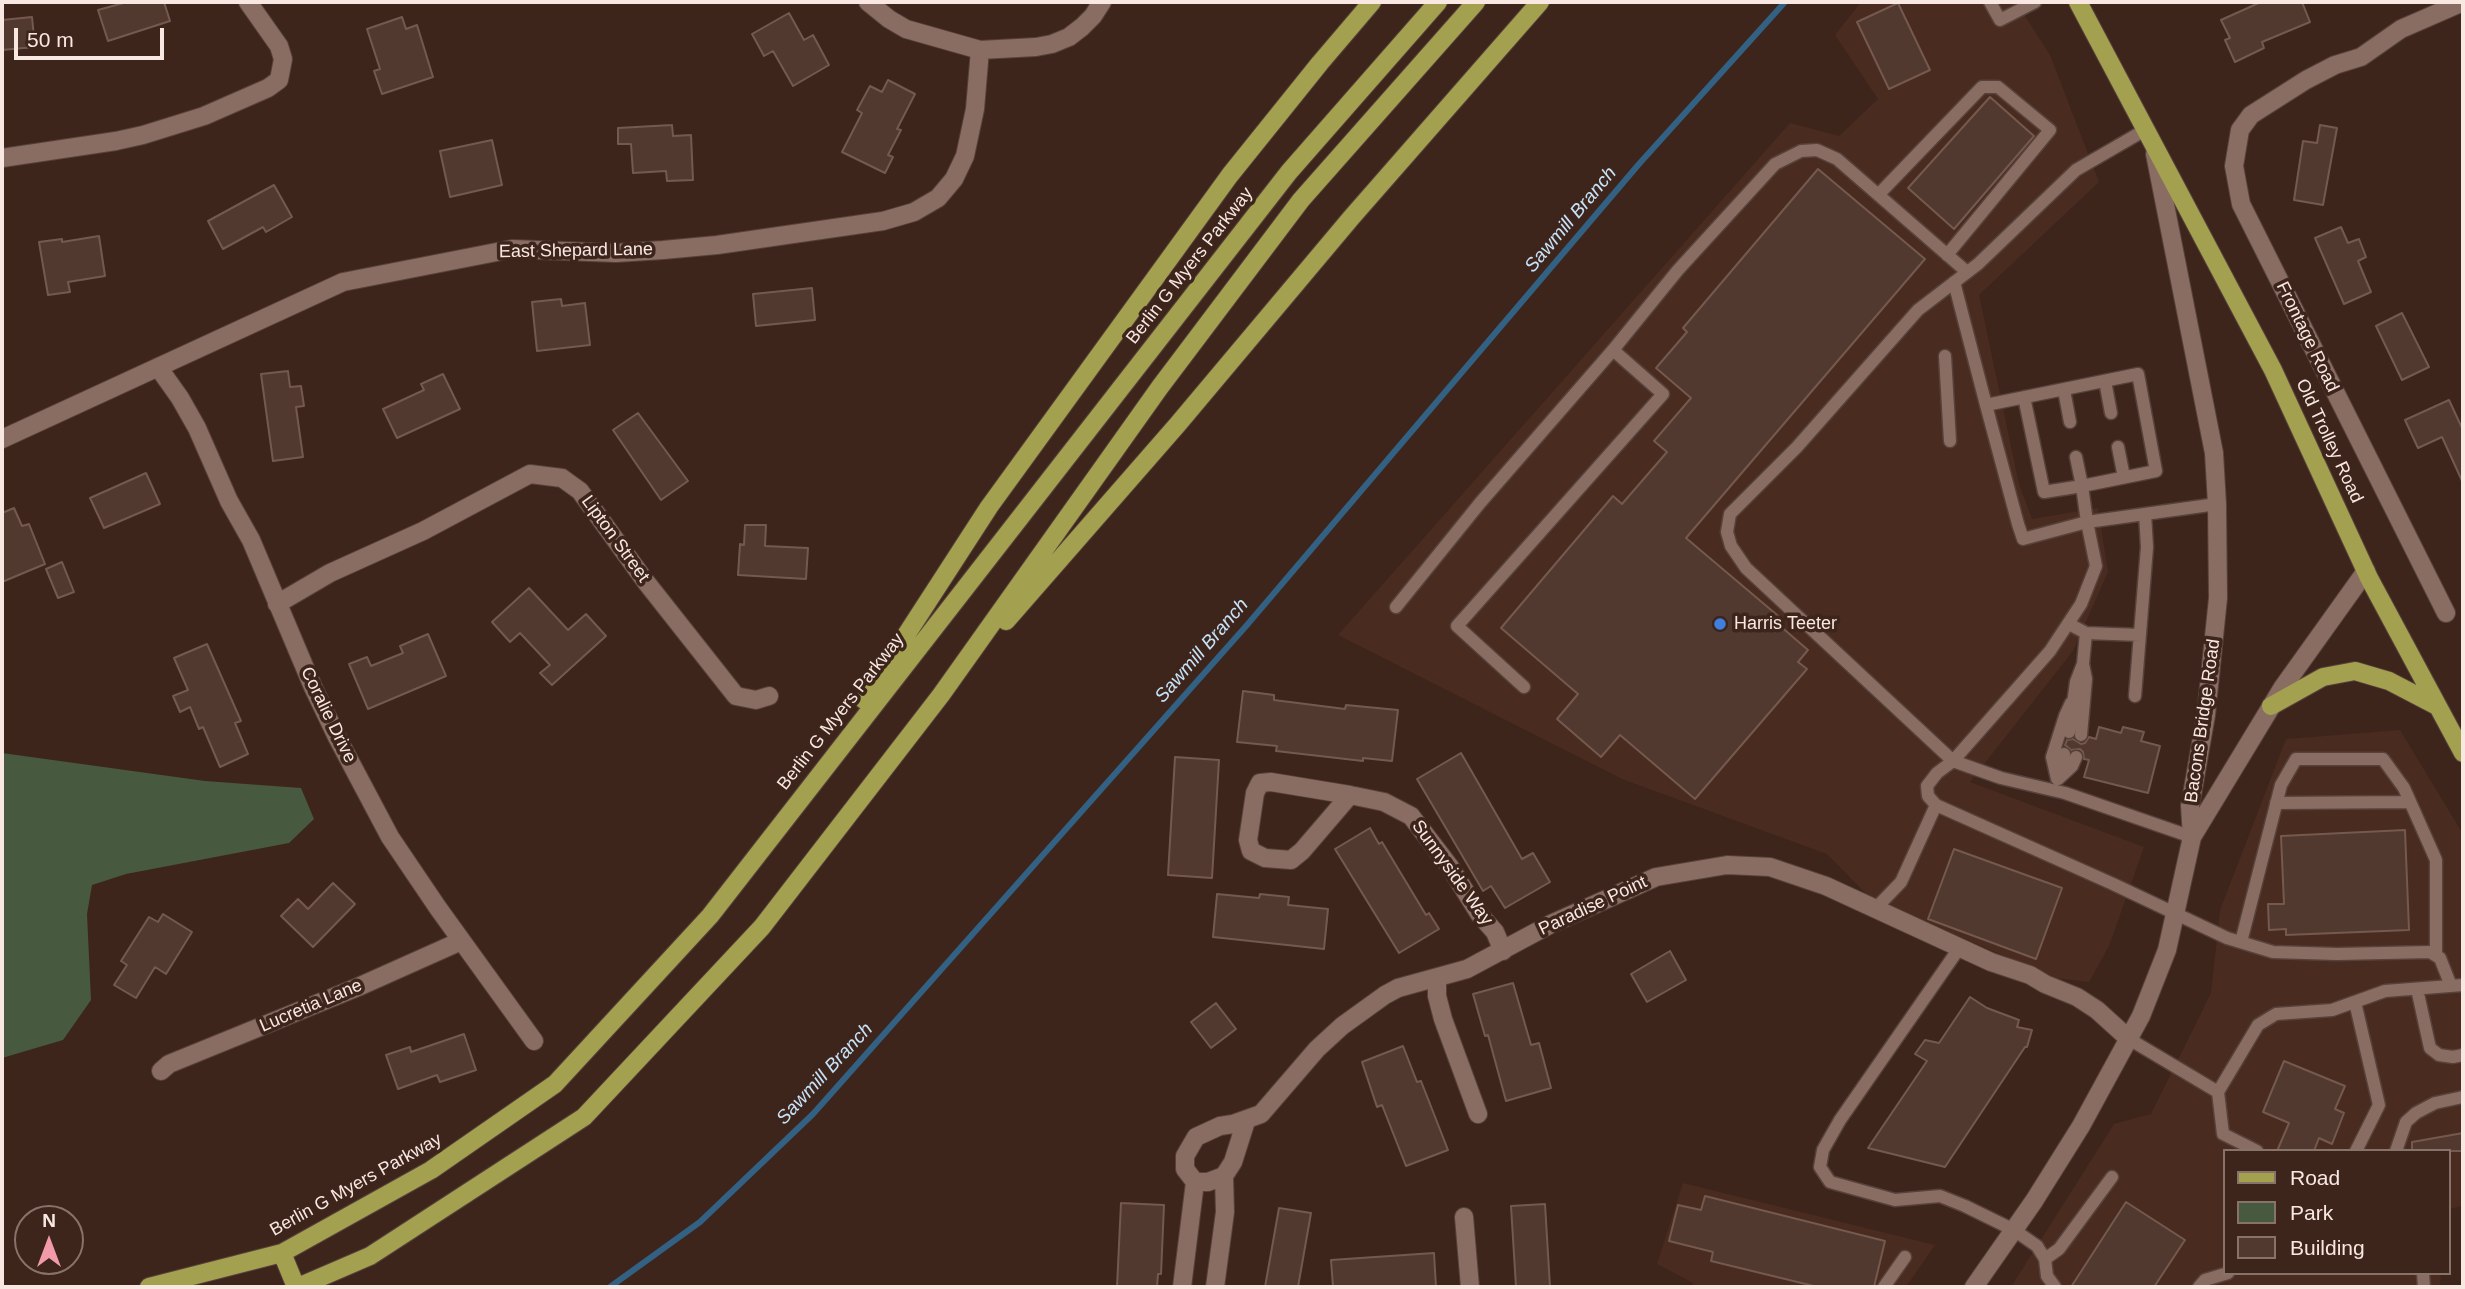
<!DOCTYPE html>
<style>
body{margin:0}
#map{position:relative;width:2465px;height:1289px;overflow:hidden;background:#3d251c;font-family:Arial,sans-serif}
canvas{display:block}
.frame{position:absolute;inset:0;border:4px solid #f9e8e2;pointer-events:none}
.legend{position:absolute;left:2223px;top:1149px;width:228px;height:126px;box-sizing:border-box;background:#3d251c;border:2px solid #88736b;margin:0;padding:9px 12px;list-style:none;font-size:21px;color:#f9e8e2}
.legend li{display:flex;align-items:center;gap:14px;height:35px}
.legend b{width:35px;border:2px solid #88736b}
.north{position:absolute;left:14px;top:1205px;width:70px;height:70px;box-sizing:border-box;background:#3d251c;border:2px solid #88736b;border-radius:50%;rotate:0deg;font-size:19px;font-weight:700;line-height:28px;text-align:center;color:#f9e8e2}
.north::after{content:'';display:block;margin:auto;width:24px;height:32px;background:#f39aaa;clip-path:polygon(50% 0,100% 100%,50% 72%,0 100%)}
.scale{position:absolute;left:14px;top:28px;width:150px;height:32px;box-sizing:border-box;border:4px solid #f9e8e2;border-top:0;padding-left:9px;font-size:21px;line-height:24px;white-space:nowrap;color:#f9e8e2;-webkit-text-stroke:5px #3d251c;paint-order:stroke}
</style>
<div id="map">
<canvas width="2465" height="1289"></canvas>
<div class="frame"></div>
<ul class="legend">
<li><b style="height:9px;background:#a3a04f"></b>Road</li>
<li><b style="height:19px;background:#47593e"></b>Park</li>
<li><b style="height:19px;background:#52392f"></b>Building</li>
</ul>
<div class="north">N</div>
<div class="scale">50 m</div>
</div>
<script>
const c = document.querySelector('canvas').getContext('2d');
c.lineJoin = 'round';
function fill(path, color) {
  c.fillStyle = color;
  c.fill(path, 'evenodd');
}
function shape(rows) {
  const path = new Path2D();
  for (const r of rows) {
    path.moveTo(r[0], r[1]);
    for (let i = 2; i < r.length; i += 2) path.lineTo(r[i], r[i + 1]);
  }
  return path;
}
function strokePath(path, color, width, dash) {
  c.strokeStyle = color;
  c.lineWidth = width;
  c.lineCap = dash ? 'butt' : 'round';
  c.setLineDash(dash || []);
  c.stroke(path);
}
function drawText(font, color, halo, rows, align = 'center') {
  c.font = font + ' Arial,sans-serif';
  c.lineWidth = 7;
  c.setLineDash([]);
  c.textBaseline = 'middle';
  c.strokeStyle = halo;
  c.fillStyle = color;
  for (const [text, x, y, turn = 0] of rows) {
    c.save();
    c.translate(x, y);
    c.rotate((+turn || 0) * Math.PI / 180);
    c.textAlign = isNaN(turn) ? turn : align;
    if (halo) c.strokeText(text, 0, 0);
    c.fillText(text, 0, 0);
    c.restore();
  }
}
fill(shape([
 [1861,2,2016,2,2050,55,2099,182,1979,295,2019,484,2032,519,2098,508,2108,572,2073,651,1970,782,2144,847,2109,946,2089,982,2057,978,1871,899,1827,854,1622,779,1338,635,1790,123,1839,136,1878,99,1835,35],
 [2400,730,2463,834,2463,1206,2449,1209,2449,1151,2225,1151,2225,1273,2441,1273,2440,1287,2011,1287,2114,1124,2151,1114,2211,993,2220,910,2286,739],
 [1683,1183,1935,1245,1906,1287,1692,1287,1693,1283,1657,1264]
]), '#492b1f');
fill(shape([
 [2,753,205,781,301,788,314,819,289,843,126,874,92,885,87,914,91,1000,63,1040,2,1058]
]), '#47593e');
strokePath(shape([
 [610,1287,700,1222,813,1114,1247,625,1639,164,1785,2]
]), '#326183', 6);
const building = shape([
 [127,2,164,2,170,21,108,41,98,10,127,2],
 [2261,2,2302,2,2310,22,2262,42,2264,48,2235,62,2225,40,2230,38,2221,20,2261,2],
 [1898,3,1930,70,1889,89,1857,22,1898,3],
 [789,13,804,40,813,35,829,65,793,86,773,51,764,56,752,34,789,13],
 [32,17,35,47,2,50,2,20,32,17],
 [402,17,406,29,417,25,433,77,382,94,374,71,380,69,367,29,402,17],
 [888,80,915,94,897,129,901,130,888,155,893,157,885,173,842,152,862,113,857,110,870,86,882,92,888,80],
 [1990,97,2034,136,1954,229,1908,188,1990,97],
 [672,125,673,136,691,135,693,180,667,181,666,171,633,173,631,144,618,144,618,128,672,125],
 [2320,125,2337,128,2323,205,2294,200,2303,141,2317,143,2320,125],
 [492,140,502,185,450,197,440,151,492,140],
 [1818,169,1925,259,1686,538,1783,620,1779,625,1808,650,1798,662,1807,669,1695,799,1620,735,1601,757,1557,719,1578,694,1501,628,1613,496,1622,504,1667,452,1654,441,1691,398,1656,368,1687,332,1683,328,1818,169],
 [274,185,292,217,266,232,263,227,223,249,208,221,274,185],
 [2341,227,2348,243,2359,239,2366,257,2358,261,2371,292,2344,304,2315,238,2341,227],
 [99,236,105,276,68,282,70,292,48,295,39,242,62,239,62,242,99,236],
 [812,288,815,320,756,326,753,294,812,288],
 [561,299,562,306,585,303,590,345,537,351,532,302,561,299],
 [2402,313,2429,367,2402,380,2376,326,2402,313],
 [288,371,290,387,301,386,304,406,296,407,303,457,273,461,261,374,288,371],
 [443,374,460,409,397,438,383,409,424,390,421,384,443,374],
 [2449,400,2463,430,2463,483,2442,437,2418,448,2405,420,2449,400],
 [638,413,688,481,661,500,613,430,638,413],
 [146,473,160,504,104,528,90,498,146,473],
 [14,508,22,526,29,524,45,564,2,582,2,513,14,508],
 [745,525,766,525,765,546,808,548,806,579,738,575,740,544,744,545,745,525],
 [62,562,74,592,58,598,46,569,62,562],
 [529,588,568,630,586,614,606,636,552,685,540,673,550,665,520,633,510,642,492,622,529,588],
 [428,634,446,676,368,709,349,664,367,657,371,666,403,653,400,646,428,634],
 [207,644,241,721,235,723,248,754,220,767,203,727,199,729,190,707,180,712,173,696,188,690,174,658,207,644],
 [1243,691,1274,695,1274,700,1345,709,1346,705,1398,710,1392,761,1363,758,1363,761,1276,751,1277,746,1237,742,1243,691],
 [2099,727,2121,733,2123,727,2144,732,2141,741,2160,746,2148,793,2084,777,2089,760,2084,759,2083,752,2080,749,2071,750,2065,745,2067,740,2073,739,2081,744,2085,743,2089,737,2096,739,2099,727],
 [1461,753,1522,859,1533,853,1550,882,1505,908,1491,886,1483,891,1417,779,1461,753],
 [1175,757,1219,760,1212,878,1168,875,1175,757],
 [1370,828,1379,844,1382,842,1426,915,1429,913,1439,929,1399,953,1335,849,1370,828],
 [2405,830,2409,930,2286,935,2286,929,2269,930,2268,904,2284,904,2281,836,2405,830],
 [1954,849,2062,888,2036,959,1928,919,1954,849],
 [333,883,355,904,313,947,281,916,298,899,308,909,333,883],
 [1217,894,1259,898,1260,894,1289,897,1288,905,1328,909,1324,949,1213,937,1217,894],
 [163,914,192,932,166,974,155,967,136,998,114,985,127,965,121,961,149,917,158,922,163,914],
 [1670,951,1686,980,1647,1002,1631,974,1670,951],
 [1513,983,1531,1045,1539,1043,1551,1088,1506,1101,1488,1035,1485,1036,1473,994,1513,983],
 [1970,997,1987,1008,2019,1020,2017,1027,2032,1030,2027,1047,2025,1047,1945,1167,1868,1148,1927,1061,1915,1054,1925,1040,1939,1043,1970,997],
 [1216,1003,1236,1029,1211,1048,1191,1022,1216,1003],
 [464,1034,476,1070,440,1082,437,1075,398,1089,386,1055,410,1047,411,1052,464,1034],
 [1403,1046,1417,1082,1421,1081,1448,1150,1406,1166,1382,1105,1377,1107,1362,1062,1403,1046],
 [2284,1061,2345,1086,2335,1109,2344,1113,2332,1144,2319,1138,2314,1151,2277,1151,2289,1123,2263,1112,2284,1061],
 [2463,1133,2463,1151,2412,1151,2412,1142,2463,1133],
 [1705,1196,1885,1241,1874,1287,1818,1287,1711,1261,1713,1252,1669,1241,1678,1205,1701,1210,1705,1196],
 [2126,1202,2185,1240,2154,1287,2071,1287,2126,1202],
 [1121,1203,1164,1205,1161,1274,1158,1274,1157,1287,1117,1287,1121,1203],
 [1545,1204,1550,1287,1516,1287,1511,1206,1545,1204],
 [1279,1208,1311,1213,1298,1287,1265,1287,1279,1208],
 [1434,1253,1436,1287,1333,1287,1331,1260,1434,1253]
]);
fill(building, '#52392f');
strokePath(building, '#74594e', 2);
const lane = shape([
 [1990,2,2000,20,2035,2],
 [2145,130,2076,170,1978,264,1918,310,1797,447,1730,514,1727,532,1731,546,1746,568,1953,761,2050,651,2081,604,2096,566,2087,522,2217,504],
 [1879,194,1982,87,1998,87,2050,130,1947,255],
 [1954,282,1986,405,2018,524,2023,539,2087,522,2082,486,2156,471,2138,374,1986,405],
 [1945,356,1950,441],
 [2105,381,2111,413],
 [2064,390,2070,422],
 [2024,397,2044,492,2082,486,2076,457],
 [2118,447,2124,477],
 [1396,607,1480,503,1613,350,1678,270,1775,164,1801,151,1817,150,1837,159,1967,272],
 [2069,624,2086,633,2140,635],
 [1524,687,1457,626,1663,394,1613,350],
 [2135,696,2147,547,2145,514],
 [2069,732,2076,682,2083,664,2086,633],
 [2081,735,2086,679,2083,664],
 [2058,777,2064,754],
 [2057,779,2052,757,2065,716,2071,703],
 [2058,779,2072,766,2076,757],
 [2276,803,2410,802],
 [1936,805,1928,796,1927,786,1937,773,1953,761,2001,778,2065,793,2192,837],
 [1875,909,1901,882,1936,805,2113,884,2227,938,2273,952,2337,954,2430,952,2440,958,2451,986],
 [2241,942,2281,785,2296,759,2383,759,2404,788,2436,860,2436,955],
 [1960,947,1840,1120,1823,1150,1820,1167,1830,1182,1895,1200,1940,1196,1965,1206,2014,1230,2037,1246,2045,1259,2047,1276,2055,1287],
 [2417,989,2430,1048,2439,1055,2453,1057,2463,1055],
 [2355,1002,2379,1105,2356,1151],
 [2129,1039,2218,1092,2258,1025,2276,1014,2332,1010,2385,991,2463,985],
 [2218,1092,2223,1134,2257,1151],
 [2396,1151,2406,1122,2416,1113,2435,1103,2463,1097],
 [2045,1259,2059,1249,2112,1177],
 [2423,1273,2424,1287],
 [1884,1287,1905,1257],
 [2199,1287,2205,1280,2228,1273]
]);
const street = shape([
 [868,2,889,19,906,29,980,50,1036,47,1052,44,1069,37,1082,27,1093,16,1102,2],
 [2,158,116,141,143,135,204,116,268,88,279,80,283,59,279,46,248,2],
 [158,367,180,398,197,428,229,501,251,540,313,687,337,737,390,837,438,908,534,1041],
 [2,439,343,282,512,249,616,253,663,250,717,245,883,221,914,212,938,198,954,179,965,156,975,109,980,50],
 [277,604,330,573,423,531,530,474,562,478,580,491,646,582,736,696,756,700,769,696],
 [2446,613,2241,204,2234,166,2240,130,2251,115,2306,80,2335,65,2361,57,2401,29,2463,2],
 [1350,795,1302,851,1291,860,1265,858,1251,851,1248,840,1255,793,1260,783,1271,782,1350,795,1384,802,1411,816,1450,867,1480,915,1495,932,1503,951],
 [1437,978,1437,996,1443,1019,1478,1114],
 [161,1071,169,1064,358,987,461,941],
 [1246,1121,1233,1162,1224,1176,1208,1182,1195,1182,1185,1169,1185,1156,1196,1137,1220,1126,1233,1124,1261,1114,1317,1049,1342,1026,1385,995,1398,988,1467,969,1551,924,1656,877,1727,865,1770,867,1826,886,1991,962,2030,975,2045,984,2077,997,2097,1010,2129,1039],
 [1464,1217,1470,1287],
 [1182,1287,1195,1182],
 [1215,1287,1225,1212,1224,1176]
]);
const secondary = shape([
 [2192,837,2283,687,2366,571],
 [1974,1287,2034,1201,2081,1126,2141,1016,2167,950,2192,837,2190,806,2206,715,2218,598,2217,504,2214,453,2155,154]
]);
const primary = shape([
 [2078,2,2273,370,2369,578,2463,753],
 [1006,621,1178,424,1351,218,1540,2],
 [864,700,989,507,1230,175,1320,63,1372,2],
 [2271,706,2323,677,2355,671,2389,681,2437,706],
 [282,1253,296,1287],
 [149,1287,282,1253,431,1170,555,1084,710,916,1289,172,1438,2],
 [298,1287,370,1256,584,1117,762,927,941,695,1160,387,1301,200,1476,2]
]);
strokePath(lane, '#56423b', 15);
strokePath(street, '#56423b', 20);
strokePath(secondary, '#56423b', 20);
strokePath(primary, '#56423b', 20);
strokePath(lane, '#896d63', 12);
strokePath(street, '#896d63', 18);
strokePath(secondary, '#896d63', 18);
strokePath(primary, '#a3a04f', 18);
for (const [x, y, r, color] of [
 [1720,624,7,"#3f7fe0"]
]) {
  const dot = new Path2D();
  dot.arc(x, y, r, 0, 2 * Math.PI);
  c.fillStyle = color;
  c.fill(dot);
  strokePath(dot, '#3d251c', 2.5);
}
drawText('18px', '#f9e8e2', '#3d251c', [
 ["East Shepard Lane",576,251,-1],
 ["Berlin G Myers Parkway",1190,266,-52],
 ["Frontage Road",2307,337,64],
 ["Old Trolley Road",2329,441,65],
 ["Lipton Street",615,539,54],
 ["Berlin G Myers Parkway",841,712,-52],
 ["Coralie Drive",328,715,64],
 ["Bacons Bridge Road",2203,721,-82],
 ["Sunnyside Way",1452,873,54],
 ["Paradise Point",1593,906,-25],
 ["Lucretia Lane",311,1006,-23],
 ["Berlin G Myers Parkway",356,1185,-29]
]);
drawText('18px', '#f9e8e2', '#3d251c', [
 ["Harris Teeter",1734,624]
], 'left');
drawText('italic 19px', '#c7e3f9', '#3d251c', [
 ["Sawmill Branch",1571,220,-50],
 ["Sawmill Branch",1202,651,-49],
 ["Sawmill Branch",825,1074,-47]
]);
</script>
